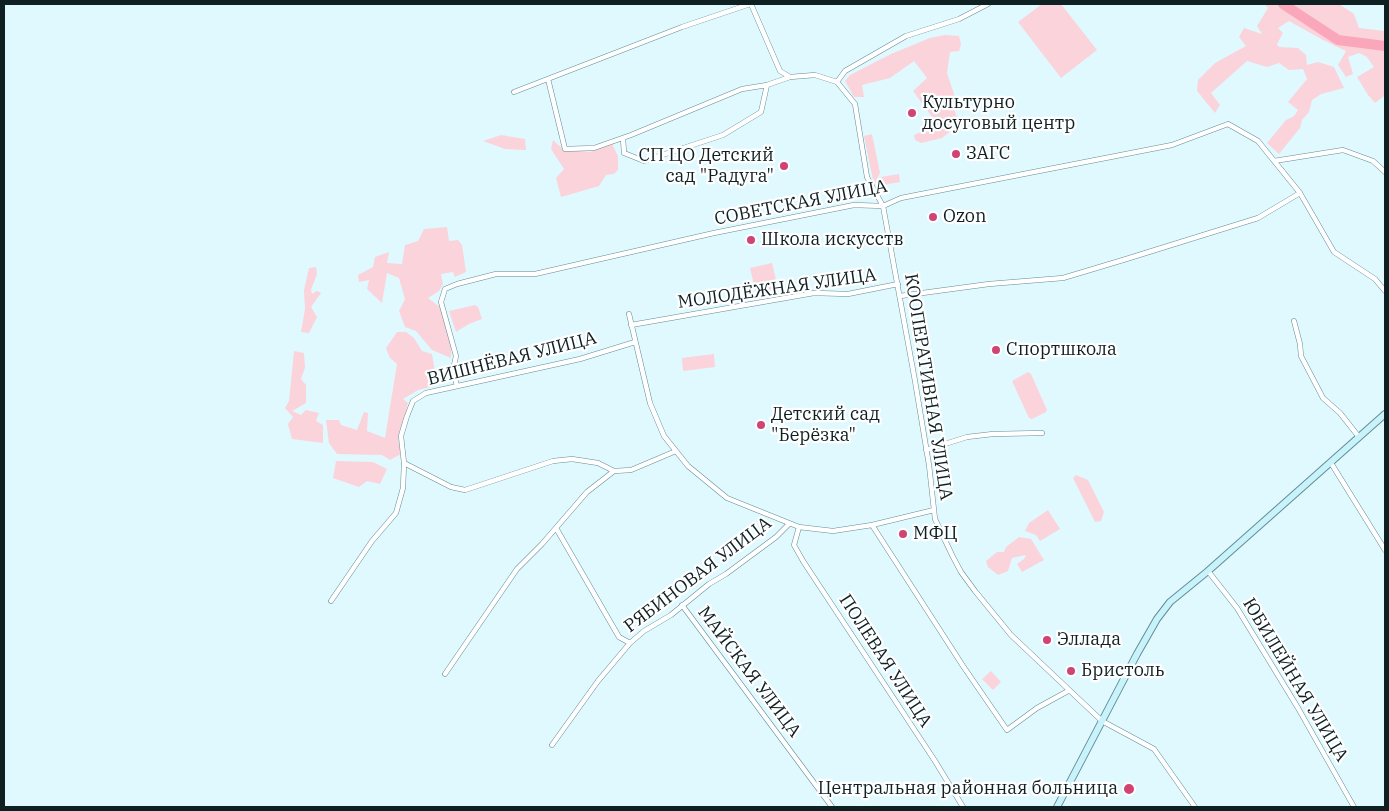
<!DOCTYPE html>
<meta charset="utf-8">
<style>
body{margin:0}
#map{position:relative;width:1389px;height:811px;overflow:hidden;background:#e0f9ff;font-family:"IBM Plex Serif",serif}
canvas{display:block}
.frame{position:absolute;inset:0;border:5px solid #0f2023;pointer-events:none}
</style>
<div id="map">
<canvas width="1389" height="811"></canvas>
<div class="frame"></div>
</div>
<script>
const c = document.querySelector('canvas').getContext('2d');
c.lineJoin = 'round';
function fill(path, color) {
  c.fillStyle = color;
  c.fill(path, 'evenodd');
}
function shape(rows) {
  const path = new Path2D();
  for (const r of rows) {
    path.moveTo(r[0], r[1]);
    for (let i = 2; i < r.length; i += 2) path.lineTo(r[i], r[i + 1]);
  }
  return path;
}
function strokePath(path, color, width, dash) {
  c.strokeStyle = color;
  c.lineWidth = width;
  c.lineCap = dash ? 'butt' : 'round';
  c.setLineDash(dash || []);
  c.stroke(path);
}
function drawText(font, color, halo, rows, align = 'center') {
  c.font = font + ' "IBM Plex Serif",serif';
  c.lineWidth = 4.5;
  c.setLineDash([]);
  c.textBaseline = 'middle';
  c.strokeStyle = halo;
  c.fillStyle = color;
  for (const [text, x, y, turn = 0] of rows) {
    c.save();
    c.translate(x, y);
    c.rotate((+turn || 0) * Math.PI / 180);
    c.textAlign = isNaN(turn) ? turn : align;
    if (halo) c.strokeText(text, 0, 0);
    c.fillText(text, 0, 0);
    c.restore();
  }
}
fill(shape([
 [1042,4,1061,4,1097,50,1061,78,1018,22],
 [1264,4,1339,4,1354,14,1359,28,1385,31,1384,96,1375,103,1368,95,1357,77,1374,67,1367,57,1359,53,1348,57,1353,74,1346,77,1338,65,1346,51,1323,40,1289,21,1278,28,1283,33,1277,44,1279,47,1298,48,1306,55,1307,65,1318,62,1334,67,1344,88,1321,94,1312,100,1309,112,1302,120,1300,128,1279,154,1267,143,1286,120,1294,116,1298,110,1288,102,1307,79,1303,69,1289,70,1279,63,1267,67,1247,61,1211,93,1220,105,1215,113,1197,91,1198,80,1215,63,1246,46,1239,37,1244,28,1262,34,1257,26,1268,8],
 [945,35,959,36,961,44,959,51,950,52,947,73,954,94,954,108,958,121,953,129,942,138,921,143,915,140,914,135,923,131,935,121,913,91,927,78,914,61,890,78,862,85,864,97,854,97,845,81,850,75,891,54,930,38],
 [872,134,880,173,874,185,864,136],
 [501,135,525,139,526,150,505,149,483,141],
 [553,140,563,149,590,152,612,144,618,156,618,170,614,174,606,175,599,186,561,197,556,178,564,169,551,149],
 [899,174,900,182,877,186,881,177],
 [447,227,449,241,458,240,462,245,466,272,455,277,453,272,441,274,443,284,439,291,428,298,441,308,451,345,451,358,432,350,416,331,405,327,399,311,405,299,399,278,387,273,382,303,367,289,369,280,359,282,358,275,373,267,375,257,389,252,387,263,402,264,405,245,418,241,424,229],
 [772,263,778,288,756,293,750,268],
 [316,267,317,274,311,290,312,294,317,291,321,293,311,307,317,317,309,333,301,332,305,309,304,290,309,268],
 [475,305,478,307,482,319,469,324,456,332,449,311],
 [397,332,406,332,414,338,422,351,432,354,435,372,430,387,418,390,403,399,408,403,398,438,401,454,390,460,382,455,337,454,329,443,326,420,339,420,341,425,357,430,364,412,368,413,367,431,385,438,397,364,390,358,386,348],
 [294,351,304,353,305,368,301,379,306,385,306,403,292,411,301,415,306,410,319,413,316,421,323,425,323,443,292,439,288,424,293,417,285,408,289,401],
 [714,354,715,367,683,371,682,358],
 [1028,372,1031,374,1047,410,1046,412,1032,419,1029,418,1012,381],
 [336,461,373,462,387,469,380,484,367,481,359,487,333,478],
 [1076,475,1088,480,1104,512,1101,521,1095,522,1073,478],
 [1048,510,1060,529,1040,541,1036,535,1025,531,1029,523],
 [1019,537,1031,539,1044,560,1022,572,1017,564,1024,559,1026,555,1012,558,1008,571,998,575,988,567,986,561,997,552,1004,552,1006,547],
 [991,671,1001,682,993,690,982,679]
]), '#fbd3db');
strokePath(shape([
 [1283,4,1338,40,1385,46]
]), '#fba7bb', 10);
const minor = shape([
 [751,4,780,71,790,77],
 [548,79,565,149,594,148,631,135,742,89,767,85,790,77,815,75,837,82,845,71,906,36,959,19,988,4],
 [837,82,855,104,867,177,883,206,915,381,929,465,935,519,952,555,961,572,975,591,1011,635,1102,721,1154,749,1195,807],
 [514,92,682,27,750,4],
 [623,138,624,153,644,161,723,135,761,112,767,85],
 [1274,161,1343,150,1373,161,1385,172],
 [900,296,989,284,1063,278,1123,260,1258,218,1300,193],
 [629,314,650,403,664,436,688,466,727,498,799,527,833,531,872,525,934,510],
 [1294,321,1300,344,1301,356,1323,398,1340,413,1359,437],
 [631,325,814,293,848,294,898,284],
 [457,386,453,370,456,356,441,302,445,289,457,284,496,274,535,274,714,233,854,205,883,206,901,198,1172,145,1228,124,1258,141,1300,193,1334,252,1375,279,1385,291],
 [926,450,967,437,993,434,1042,433],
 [404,463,451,487,465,490,553,461,572,459,598,463,614,471],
 [1331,463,1385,550],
 [872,525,963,666,1007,730,1037,708,1068,691],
 [799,527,794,545,803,561,935,761,963,807],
 [556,528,619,637,630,643],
 [1208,571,1237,608,1298,708,1354,807],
 [331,601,372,541,396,513,403,488,404,463,401,436,407,416,413,401,426,393,580,359,635,342],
 [682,605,832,807],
 [445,674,517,569,542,544,587,492,614,471,631,470,676,451],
 [552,745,598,681,630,643,644,631,671,615,709,584,726,574,776,537,789,524]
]);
const secondary = shape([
 [1057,807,1137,654,1157,619,1170,602,1208,571,1385,414]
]);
strokePath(minor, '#648c95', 5.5);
strokePath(secondary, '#648c95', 8);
strokePath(minor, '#fff', 4.5);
strokePath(secondary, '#c9f3fb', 6);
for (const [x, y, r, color] of [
 [912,113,5,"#d04372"],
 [956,154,5,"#d04372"],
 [784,166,5,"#d04372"],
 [933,217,5,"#d04372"],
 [751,240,5,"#d04372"],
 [996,350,5,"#d04372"],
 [761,425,5,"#d04372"],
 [903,534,5,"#d04372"],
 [1047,640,5,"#d04372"],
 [1071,671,5,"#d04372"],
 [1129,789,6,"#d04372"]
]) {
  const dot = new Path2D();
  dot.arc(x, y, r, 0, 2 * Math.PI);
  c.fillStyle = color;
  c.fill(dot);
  strokePath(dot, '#fff', 2);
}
drawText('18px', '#0f2023', '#fff', [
 ["Культурно",922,103],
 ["досуговый центр",922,124],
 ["ЗАГС",966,154],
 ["СП ЦО Детский",774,156,"right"],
 ["сад \"Радуга\"",774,177,"right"],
 ["Ozon",943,217],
 ["Школа искусств",761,240],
 ["Спортшкола",1006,350],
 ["Детский сад",771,415],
 ["\"Берёзка\"",771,436],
 ["МФЦ",913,534],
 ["Эллада",1057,640],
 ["Бристоль",1081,671],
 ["Центральная районная больница",1118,789,"right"]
], 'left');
drawText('18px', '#0f2023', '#fff', [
 ["СОВЕТСКАЯ УЛИЦА",801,203,-11],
 ["МОЛОДЁЖНАЯ УЛИЦА",777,289,-8],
 ["ВИШНЁВАЯ УЛИЦА",512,359,-14],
 ["КООПЕРАТИВНАЯ УЛИЦА",928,387,81],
 ["РЯБИНОВАЯ УЛИЦА",698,575,-37],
 ["ПОЛЕВАЯ УЛИЦА",885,661,57],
 ["МАЙСКАЯ УЛИЦА",749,672,53],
 ["ЮБИЛЕЙНАЯ УЛИЦА",1295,680,59]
]);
</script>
